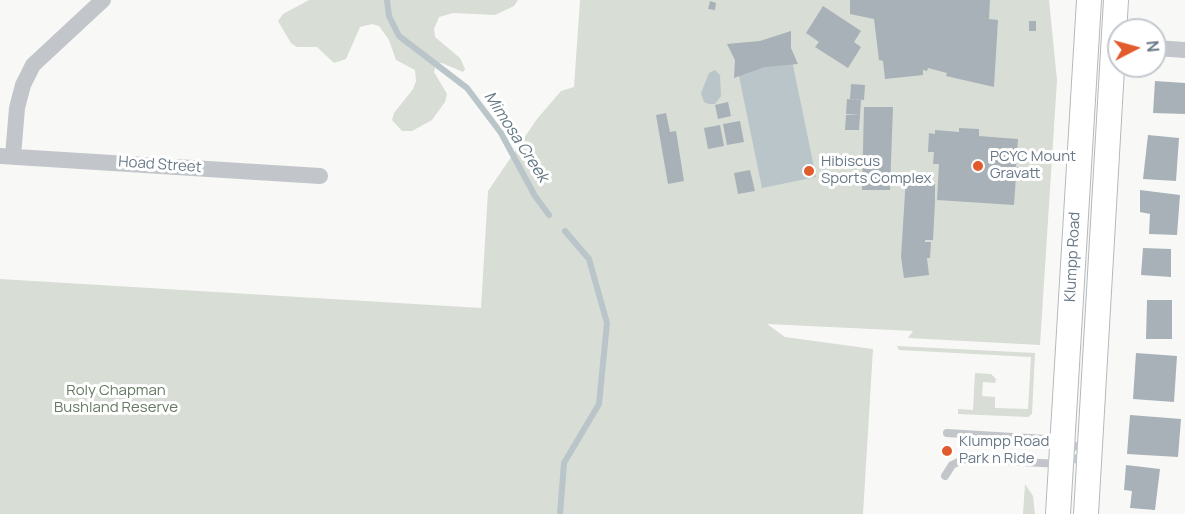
<!DOCTYPE html>
<style>
body{margin:0}
#map{position:relative;width:1185px;height:514px;overflow:hidden;background:#f8f9f6;font-family:Manrope,sans-serif}
canvas{display:block}
.north{position:absolute;left:1107px;top:18px;width:60px;height:60px;box-sizing:border-box;background:#fff;border:2px solid #c3c9cf;border-radius:50%;rotate:84deg;font-size:16px;font-weight:700;line-height:24px;text-align:center;color:#687887}
.north::after{content:'';display:block;margin:auto;width:21px;height:27px;background:#e15b2d;clip-path:polygon(50% 0,100% 100%,50% 72%,0 100%)}
</style>
<div id="map">
<canvas width="1185" height="514"></canvas>
<div class="north">N</div>
</div>
<script>
const c = document.querySelector('canvas').getContext('2d');
c.lineJoin = 'round';
function fill(path, color) {
  c.fillStyle = color;
  c.fill(path, 'evenodd');
}
function shape(rows) {
  const path = new Path2D();
  for (const r of rows) {
    path.moveTo(r[0], r[1]);
    for (let i = 2; i < r.length; i += 2) path.lineTo(r[i], r[i + 1]);
  }
  return path;
}
function strokePath(path, color, width, dash) {
  c.strokeStyle = color;
  c.lineWidth = width;
  c.lineCap = dash ? 'butt' : 'round';
  c.setLineDash(dash || []);
  c.stroke(path);
}
function drawText(font, color, halo, rows, align = 'center') {
  c.font = font + ' Manrope,sans-serif';
  c.lineWidth = 6;
  c.setLineDash([]);
  c.textBaseline = 'middle';
  c.strokeStyle = halo;
  c.fillStyle = color;
  for (const [text, x, y, turn = 0] of rows) {
    c.save();
    c.translate(x, y);
    c.rotate((+turn || 0) * Math.PI / 180);
    c.textAlign = isNaN(turn) ? turn : align;
    if (halo) c.strokeText(text, 0, 0);
    c.fillText(text, 0, 0);
    c.restore();
  }
}
fill(shape([
 [309,0,518,0,514,6,495,15,453,13,439,17,434,29,435,37,460,58,465,69,463,72,442,63,436,64,434,72,447,94,445,102,432,120,412,131,402,131,392,120,394,113,413,89,416,81,415,70,396,60,389,40,379,26,372,24,360,27,346,59,334,63,317,47,297,47,291,43,278,21,283,14],
 [580,0,1049,0,1057,80,1040,345,908,338,913,331,767,324,785,337,873,349,863,514,0,514,0,279,481,308,488,191,537,119,561,91,574,87],
 [897,346,1035,353,1032,414,1028,417,958,414,958,409,973,410,975,373,991,374,996,379,995,383,983,382,982,396,995,397,995,408,1028,409,1031,357,899,350],
 [1025,484,1033,496,1035,514,1023,514]
]), '#d8ddd5');
fill(shape([
 [787,36,816,177,762,188,733,47],
 [715,70,720,75,721,96,715,104,709,104,704,102,701,93,709,73]
]), '#bac5ca');
strokePath(shape([
 [387,0,389,16,399,36,467,88,501,133,535,196,549,215],
 [560,514,564,463,599,404,607,323,589,259,565,231]
]), '#bac5ca', 6);
fill(shape([
 [850,0,990,0,989,19,998,20,994,87,946,76,947,73,928,68,927,71,923,70,923,75,885,79,883,61,879,60,874,19,850,14],
 [710,1,716,3,715,10,708,9],
 [823,6,861,31,854,42,861,47,848,68,815,47,819,42,806,33],
 [1029,21,1036,21,1036,31,1029,31],
 [791,31,791,48,798,64,765,67,734,78,735,60,727,44,760,41],
 [1155,81,1185,83,1185,114,1153,113],
 [851,84,865,85,864,100,850,99],
 [847,99,861,100,860,115,846,114],
 [728,102,731,116,718,119,715,105],
 [864,107,893,107,890,190,862,190],
 [666,113,670,132,676,131,684,181,668,184,656,115],
 [846,115,860,115,859,130,845,130],
 [740,121,744,142,727,145,723,124],
 [720,125,724,146,708,149,704,128],
 [959,128,979,129,979,136,1018,139,1016,167,1021,168,1021,176,1016,176,1014,205,937,200,939,164,933,164,934,152,928,152,929,133,935,134,935,130,959,132],
 [1148,135,1179,138,1176,181,1143,179],
 [750,170,755,191,738,194,734,173],
 [906,177,928,179,928,183,935,184,935,202,933,240,925,240,925,242,931,242,930,258,927,258,929,275,904,278,901,257],
 [1140,190,1180,195,1177,235,1149,234,1150,214,1140,212],
 [1143,248,1171,249,1171,277,1141,275],
 [1147,300,1172,300,1172,339,1146,339],
 [1136,353,1177,356,1174,402,1133,399],
 [1130,415,1181,419,1178,457,1127,454],
 [1126,465,1160,469,1155,510,1130,508,1132,491,1124,490]
]), '#a8b1b7');
const secondary = shape([
 [1058,514,1089,0],
 [1086,514,1116,0]
]);
strokePath(secondary, '#b4b9be', 26);
strokePath(shape([
 [947,433,1063,440,1088,452],
 [945,476,952,465,964,459,1061,464,1086,455]
]), '#c2c6ca', 8);
strokePath(shape([
 [1155,48,1185,50],
 [0,156,320,176],
 [13,156,17,108,23,85,33,65,103,0]
]), '#c2c6ca', 16);
strokePath(secondary, '#fff', 24);
for (const [x, y, r, color] of [
 [978,166,6,"#e15b2d"],
 [809,171,6,"#e15b2d"],
 [947,451,6,"#e15b2d"]
]) {
  const dot = new Path2D();
  dot.arc(x, y, r, 0, 2 * Math.PI);
  c.fillStyle = color;
  c.fill(dot);
  strokePath(dot, '#fff', 2);
}
drawText('15px', '#687887', '#fff', [
 ["PCYC Mount",990,157],
 ["Gravatt",990,174],
 ["Hibiscus",821,162],
 ["Sports Complex",821,179],
 ["Klumpp Road",959,442],
 ["Park n Ride",959,459]
], 'left');
drawText('15px', '#687887', '#fff', [
 ["Hoad Street",160,165,4],
 ["Klumpp Road",1073,257,-87]
]);
drawText('15px', '#667963', '#fff', [
 ["Roly Chapman",116,391],
 ["Bushland Reserve",116,408]
]);
drawText('italic 16px', '#637982', '#fff', [
 ["Mimosa Creek",516,137,57]
]);
</script>
